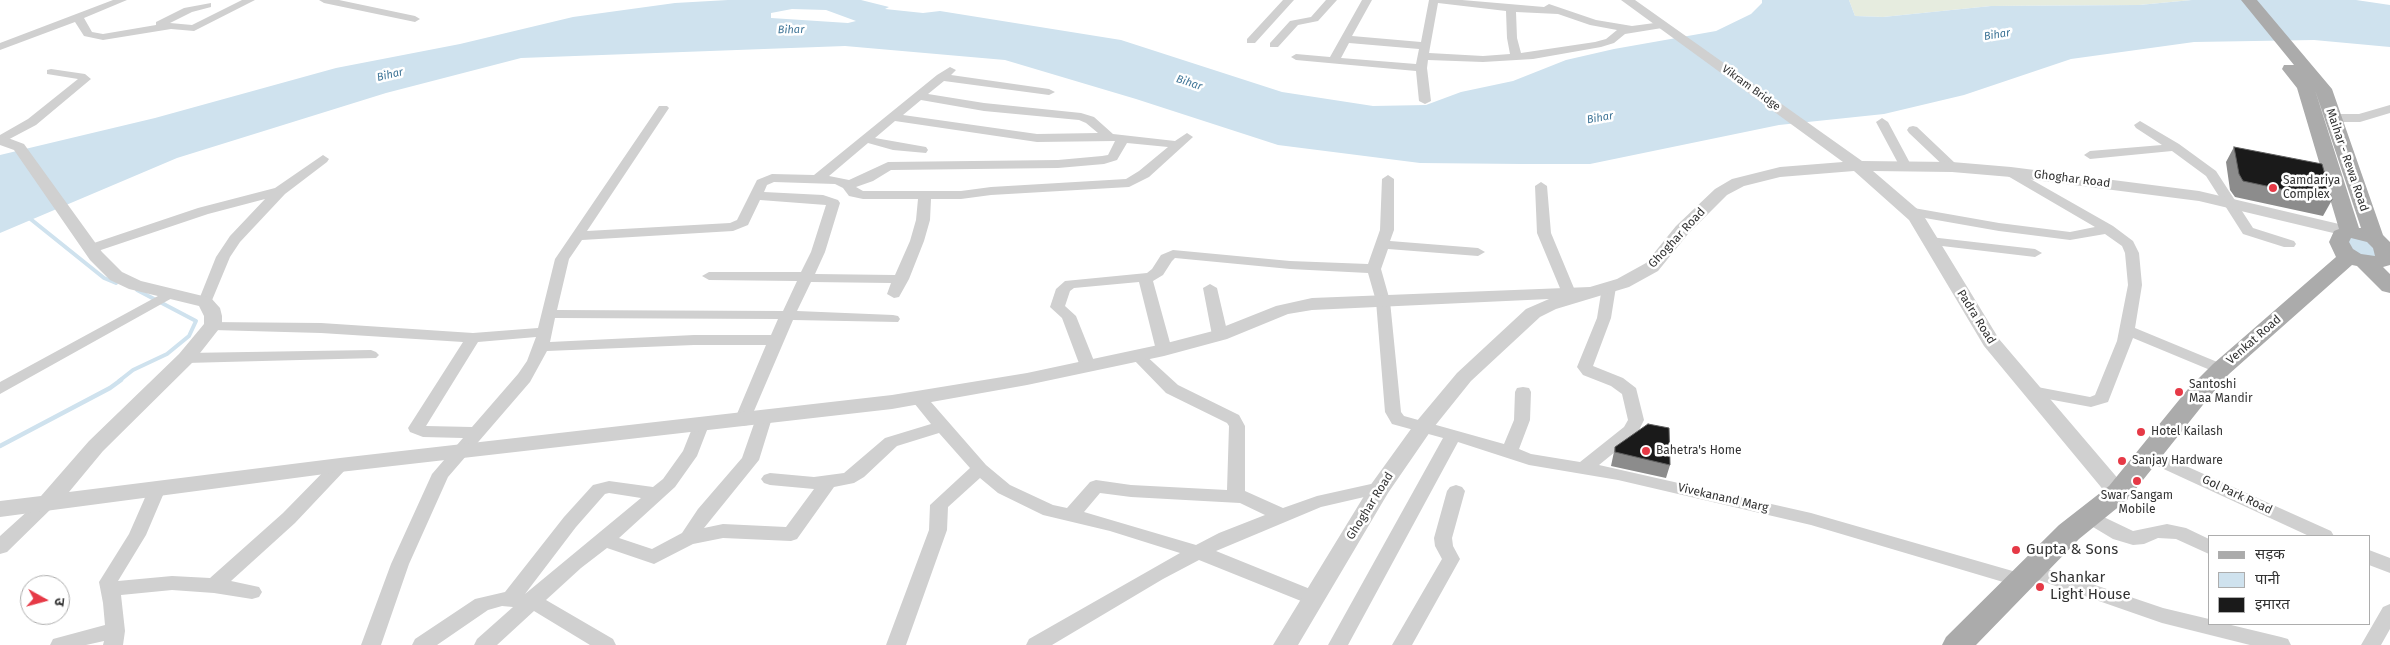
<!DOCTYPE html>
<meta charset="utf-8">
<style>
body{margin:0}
#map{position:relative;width:2390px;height:645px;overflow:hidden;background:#fff;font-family:"Fira Sans","Noto Sans Devanagari",sans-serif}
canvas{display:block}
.legend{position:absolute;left:2208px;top:535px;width:162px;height:90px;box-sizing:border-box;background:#fff;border:1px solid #adadad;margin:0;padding:6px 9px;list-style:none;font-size:15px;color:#333}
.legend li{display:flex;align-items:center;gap:10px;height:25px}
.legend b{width:25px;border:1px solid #adadad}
.north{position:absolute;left:20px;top:575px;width:50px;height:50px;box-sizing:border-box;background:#fff;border:1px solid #adadad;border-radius:50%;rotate:97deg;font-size:14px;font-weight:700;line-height:20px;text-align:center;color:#333}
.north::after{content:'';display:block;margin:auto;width:18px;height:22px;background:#e63946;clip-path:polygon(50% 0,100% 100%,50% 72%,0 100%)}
</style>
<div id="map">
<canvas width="2390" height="645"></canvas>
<ul class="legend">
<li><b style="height:6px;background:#ababab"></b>सड़क</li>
<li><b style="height:14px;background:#cfe2ee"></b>पानी</li>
<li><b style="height:14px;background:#1a1a1a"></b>इमारत</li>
</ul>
<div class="north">उ</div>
</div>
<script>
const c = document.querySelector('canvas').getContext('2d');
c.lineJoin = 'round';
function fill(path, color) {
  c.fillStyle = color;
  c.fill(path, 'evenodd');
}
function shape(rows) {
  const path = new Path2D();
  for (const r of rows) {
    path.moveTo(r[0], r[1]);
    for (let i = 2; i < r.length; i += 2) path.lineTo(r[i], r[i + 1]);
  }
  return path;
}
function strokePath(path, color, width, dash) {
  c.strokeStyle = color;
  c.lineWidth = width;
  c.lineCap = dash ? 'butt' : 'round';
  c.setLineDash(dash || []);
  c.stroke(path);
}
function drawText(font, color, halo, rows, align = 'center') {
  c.font = font + ' "Fira Sans",sans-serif';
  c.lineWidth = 5;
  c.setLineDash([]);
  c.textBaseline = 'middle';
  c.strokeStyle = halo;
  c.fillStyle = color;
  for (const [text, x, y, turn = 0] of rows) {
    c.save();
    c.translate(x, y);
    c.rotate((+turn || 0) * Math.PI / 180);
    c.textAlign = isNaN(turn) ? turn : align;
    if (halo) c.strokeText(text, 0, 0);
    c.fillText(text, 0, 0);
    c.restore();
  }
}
fill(shape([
 [1849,0,2192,0,2139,5,1991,6,1883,17,1855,16]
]), '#e6ecdf');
fill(shape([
 [728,0,861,0,889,7,885,9,923,13,940,11,1121,40,1282,92,1373,106,1426,105,1461,92,1513,81,1566,60,1614,49,1716,31,1751,14,1762,3,1762,0,1849,0,1855,16,1883,17,1991,6,2139,5,2192,0,2356,0,2390,5,2390,47,2314,40,2194,42,2071,59,1964,95,1884,114,1779,125,1590,164,1522,164,1420,163,1278,145,1136,99,1005,60,845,46,521,58,386,93,177,158,0,233,0,155,155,118,336,68,460,44,573,17,675,3],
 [792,9,826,10,856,21,848,23,771,18,771,13],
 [2360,233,2386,255,2354,259,2341,235]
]), '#cfe2ee');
strokePath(shape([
 [28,217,104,278,116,283],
 [119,381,133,370,167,354,189,336,196,321,137,290]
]), '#cfe2ee', 4);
strokePath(shape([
 [0,446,110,388,121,380]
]), '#cfe2ee', 4.5);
fill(shape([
 [113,0,127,0,84,18,92,32,103,34,156,25,156,22,184,8,211,3,211,7,192,12,170,23,192,25,242,0,255,0,194,31,171,29,103,40,84,36,75,22,0,50,0,43,113,0],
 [319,0,339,0,415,16,420,19,415,22,324,3,319,0],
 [1283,0,1294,0,1255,43,1247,43,1247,39,1283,0],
 [1326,0,1337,0,1318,21,1298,25,1278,47,1270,47,1270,43,1290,21,1311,17,1326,0],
 [1362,0,1372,0,1352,36,1421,42,1429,0,1462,0,1544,7,1549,4,1596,20,1632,26,1662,22,1667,25,1662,28,1625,34,1614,43,1601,47,1533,59,1483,62,1428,60,1427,68,1431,101,1425,104,1419,101,1416,71,1296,60,1291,57,1296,54,1330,57,1362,0],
 [1438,3,1506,11,1507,38,1510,54,1483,56,1429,53,1438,3],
 [1516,12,1558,14,1590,25,1617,30,1606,39,1595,42,1521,53,1517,38,1516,12],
 [1349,43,1419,49,1416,64,1341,58,1349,43],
 [950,67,956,70,951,75,1049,89,1055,92,1049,95,944,81,928,94,984,103,1081,113,1094,117,1113,134,1175,141,1187,133,1193,137,1149,177,1129,187,991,195,961,199,931,199,930,220,924,241,909,279,899,297,894,298,887,294,891,283,811,282,797,311,893,315,898,316,900,319,898,322,793,320,748,425,742,426,736,425,734,421,766,345,694,345,547,351,530,382,448,477,409,564,381,645,361,645,391,564,432,474,463,438,423,437,410,432,408,428,463,342,321,333,213,330,205,325,208,322,321,323,473,333,538,328,555,259,659,106,667,106,669,108,587,231,730,223,737,220,757,180,772,174,814,175,937,75,950,67],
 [921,100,984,111,1079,120,1086,123,1098,133,1037,134,903,115,921,100],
 [895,121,1037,142,1115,141,1108,155,1102,156,1058,160,888,162,849,180,829,176,868,143,893,150,926,153,928,150,926,147,875,138,895,121],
 [1127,143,1168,147,1139,171,1126,179,991,187,961,191,863,191,856,187,873,181,891,170,1058,168,1104,164,1117,160,1127,143],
 [774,182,835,184,843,188,849,196,863,199,918,199,916,220,910,241,895,275,815,274,825,252,840,203,838,200,823,195,764,192,767,185,774,182],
 [760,200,826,205,811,252,801,272,709,272,702,276,709,280,797,281,783,311,557,310,569,259,582,240,733,231,748,225,760,200],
 [555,318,778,319,771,335,694,335,550,342,555,318],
 [536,337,527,361,518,374,472,427,426,426,478,342,536,337],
 [51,69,85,74,91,79,36,125,0,144,0,135,28,119,78,79,47,74,47,70,51,69],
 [2390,105,2390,113,2360,122,2334,122,2328,118,2334,114,2359,114,2390,105],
 [1882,118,1888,122,1911,165,1909,168,1901,168,1899,165,1876,122,1882,118],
 [2140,121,2179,144,2216,171,2253,228,2294,241,2296,244,2294,247,2284,247,2243,234,2206,176,2172,151,2090,159,2084,155,2090,151,2162,145,2136,128,2134,125,2140,121],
 [1913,126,1917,127,1956,164,1958,167,1956,170,1948,170,1909,133,1907,130,1909,127,1913,126],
 [323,155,329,159,327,162,285,194,240,242,230,257,210,305,205,306,198,302,216,257,230,236,265,199,208,214,95,252,90,253,83,249,85,246,198,208,275,188,323,155],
 [2011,168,2113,226,2133,241,2139,253,2142,285,2135,328,2227,366,2229,369,2227,372,2215,372,2133,338,2108,402,2091,407,2026,395,2024,391,2026,387,2032,386,2090,397,2095,395,2117,341,2128,285,2125,253,2122,246,2105,234,2070,240,1999,231,1908,215,1901,211,1908,207,1999,223,2070,232,2095,227,2006,175,2005,172,2006,169,2011,168],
 [1388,175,1394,179,1394,230,1390,241,1478,248,1485,252,1478,256,1388,249,1381,269,1390,301,1401,412,1404,416,1504,444,1514,420,1515,392,1517,388,1523,387,1529,388,1531,392,1530,420,1519,449,1531,454,1580,462,1624,427,1628,420,1622,394,1611,386,1583,375,1577,367,1597,318,1602,287,1604,284,1614,284,1616,287,1611,318,1593,366,1623,378,1636,388,1644,420,1637,434,1599,465,1811,513,2023,574,2021,570,2023,565,2030,563,2163,608,2209,619,2209,624,2227,624,2281,637,2288,639,2291,645,2250,645,2162,623,2027,576,2029,580,2027,585,2020,587,1811,525,1618,480,1529,465,1458,442,1348,645,1328,645,1443,438,1392,424,1385,412,1376,301,1368,273,1290,269,1175,258,1172,261,1163,275,1153,281,1172,350,1169,353,1164,355,1159,353,1156,350,1139,282,1074,288,1070,291,1065,306,1076,316,1096,366,1094,369,1088,371,1082,369,1080,366,1062,318,1050,307,1056,289,1065,281,1147,273,1152,269,1161,255,1173,250,1290,261,1368,264,1380,230,1382,179,1388,175],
 [1541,182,1547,186,1551,233,1576,293,1574,296,1569,297,1562,293,1537,233,1535,186,1541,182],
 [1930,237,2035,249,2042,253,2035,257,1925,244,1923,241,1930,237],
 [1210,284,1217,288,1228,335,1220,340,1212,335,1203,288,1210,284],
 [169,290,176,294,174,297,0,394,0,382,169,290],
 [371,350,376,352,379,355,376,358,186,363,181,361,178,358,181,355,186,353,371,350],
 [1138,351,1143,353,1178,385,1239,415,1245,426,1245,491,1283,508,1317,496,1380,482,1386,484,1389,488,1386,492,1321,507,1216,551,1320,593,1323,598,1320,603,1313,605,1306,603,1199,560,1163,579,1052,645,1026,645,1029,639,1180,553,1110,531,1043,515,998,493,980,478,948,507,947,530,906,645,886,645,929,530,930,505,970,468,939,433,897,446,864,477,854,483,834,487,797,539,791,541,723,538,693,544,654,564,607,548,581,568,546,600,613,639,616,645,590,645,534,611,497,645,474,645,477,639,513,607,502,606,488,610,437,645,412,645,415,639,475,599,505,592,564,517,593,485,609,481,653,487,663,479,683,451,695,421,701,420,707,421,709,425,697,456,675,487,619,538,652,549,682,533,698,509,742,458,756,418,758,414,764,413,770,414,772,418,759,460,704,528,723,524,786,527,814,489,770,485,764,483,761,479,764,475,770,473,814,477,844,473,885,438,931,424,910,398,912,394,918,393,924,394,986,465,1010,485,1053,505,1067,508,1090,482,1096,480,1131,485,1227,490,1229,426,1227,423,1166,393,1133,359,1130,356,1133,353,1138,351],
 [609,493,641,498,525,594,576,527,605,494,609,493],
 [1100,493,1131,497,1240,503,1265,515,1219,533,1196,545,1084,512,1100,493],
 [2148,449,2331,531,2334,536,2309,536,2142,459,2140,455,2142,451,2148,449],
 [340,459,346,461,349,465,346,469,295,523,231,581,259,587,262,592,259,597,252,599,214,593,172,590,121,595,125,631,123,645,103,645,104,641,86,645,50,645,53,639,105,625,103,603,99,582,129,534,151,484,157,482,163,484,166,488,146,535,118,581,172,576,210,578,283,513,334,461,340,459],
 [1456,485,1462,487,1465,491,1452,538,1453,546,1460,559,1412,645,1392,645,1442,559,1435,546,1434,538,1447,491,1450,487,1456,485],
 [48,496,54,498,57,502,54,506,7,552,0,554,0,536,42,498,48,496],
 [2089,510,2133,531,2167,524,2186,528,2209,539,2209,554,2176,539,2158,538,2144,544,2133,545,2113,539,2083,521,2080,516,2083,511,2089,510],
 [2369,550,2390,558,2390,573,2369,565,2369,550],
 [2390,604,2390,629,2381,645,2361,645,2383,607,2390,604]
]), '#d0d0d0');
fill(shape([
 [1621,0,1635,0,1862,161,1952,162,2011,167,2199,191,2356,228,2359,232,2356,236,2350,237,2199,201,2011,177,1952,172,1873,171,1922,213,1999,339,2126,488,2129,493,2126,498,2118,501,2110,498,1984,346,1909,220,1854,171,1780,177,1744,186,1727,195,1688,234,1658,271,1629,287,1556,309,1540,317,1471,381,1430,432,1388,493,1298,645,1273,645,1372,483,1416,422,1457,373,1526,309,1549,299,1312,310,1288,314,1227,339,1164,356,1027,385,892,409,340,472,0,517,0,501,41,496,89,441,179,354,204,324,204,316,199,306,129,289,110,280,90,260,14,150,0,145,0,135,24,144,102,252,122,272,141,281,211,298,220,308,222,316,222,325,193,362,103,451,69,492,340,458,892,395,1027,373,1163,344,1213,331,1276,306,1312,298,1590,287,1617,279,1646,263,1676,226,1715,189,1732,179,1780,167,1843,162,1621,0]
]), '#d0d0d0');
fill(shape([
 [2241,0,2257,0,2332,89,2383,235,2390,242,2390,265,2383,267,2390,274,2390,293,2382,291,2357,266,2352,265,2229,374,2206,401,2127,500,2079,539,1976,645,1942,645,1946,637,2059,525,2109,486,2188,389,2213,364,2336,257,2329,242,2334,231,2339,229,2297,88,2282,69,2284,65,2294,65,2241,0],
 [2315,90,2361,228,2359,228,2315,90],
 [2351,238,2367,242,2373,248,2375,256,2361,254,2353,249,2349,242,2351,238]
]), '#ababab');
fill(shape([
 [2234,147,2332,200,2323,216,2235,197,2230,190,2226,162],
 [1615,447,1670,465,1666,478,1611,466]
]), '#8c8c8c');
const building = shape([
 [2234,147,2322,164,2332,200,2243,181,2239,174,2234,147],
 [1648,424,1669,428,1670,465,1615,452,1615,447,1648,424]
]);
fill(building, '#1a1a1a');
strokePath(building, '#5f5f5f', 1);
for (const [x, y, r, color] of [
 [2273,188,5,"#e63946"],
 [2179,392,5,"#e63946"],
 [2141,432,5,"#e63946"],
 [1646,451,5,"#e63946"],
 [2122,461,5,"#e63946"],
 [2137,481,5,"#e63946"],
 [2016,550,5,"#e63946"],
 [2040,587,5,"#e63946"]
]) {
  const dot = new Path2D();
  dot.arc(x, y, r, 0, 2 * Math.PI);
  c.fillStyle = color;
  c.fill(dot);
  strokePath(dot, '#fff', 2);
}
drawText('italic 11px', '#3f7597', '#fff', [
 ["Bihar",791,30,-1],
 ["Bihar",1997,35,-9],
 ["Bihar",390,75,-13],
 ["Bihar",1189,83,18],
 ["Bihar",1600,118,-10]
]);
drawText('11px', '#333', '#fff', [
 ["Vikram Bridge",1751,88,36]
]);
drawText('12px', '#333', '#fff', [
 ["Maihar - Rewa Road",2347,160,71],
 ["Ghoghar Road",2072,179,7],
 ["Ghoghar Road",1677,238,-47],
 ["Padra Road",1976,317,58],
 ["Venkat Road",2254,340,-41],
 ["Gol Park Road",2237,495,25],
 ["Vivekanand Marg",1723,498,13],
 ["Ghoghar Road",1370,506,-58]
]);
drawText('12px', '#333', '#fff', [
 ["Samdariya",2283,181],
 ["Complex",2283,195],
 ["Santoshi",2189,385],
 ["Maa Mandir",2189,399],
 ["Hotel Kailash",2151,432],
 ["Bahetra's Home",1656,451],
 ["Sanjay Hardware",2132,461],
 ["Swar Sangam",2137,496,"center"],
 ["Mobile",2137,510,"center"]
], 'left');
drawText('15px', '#333', '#fff', [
 ["Gupta & Sons",2026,550],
 ["Shankar",2050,578],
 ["Light House",2050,595]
], 'left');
</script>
